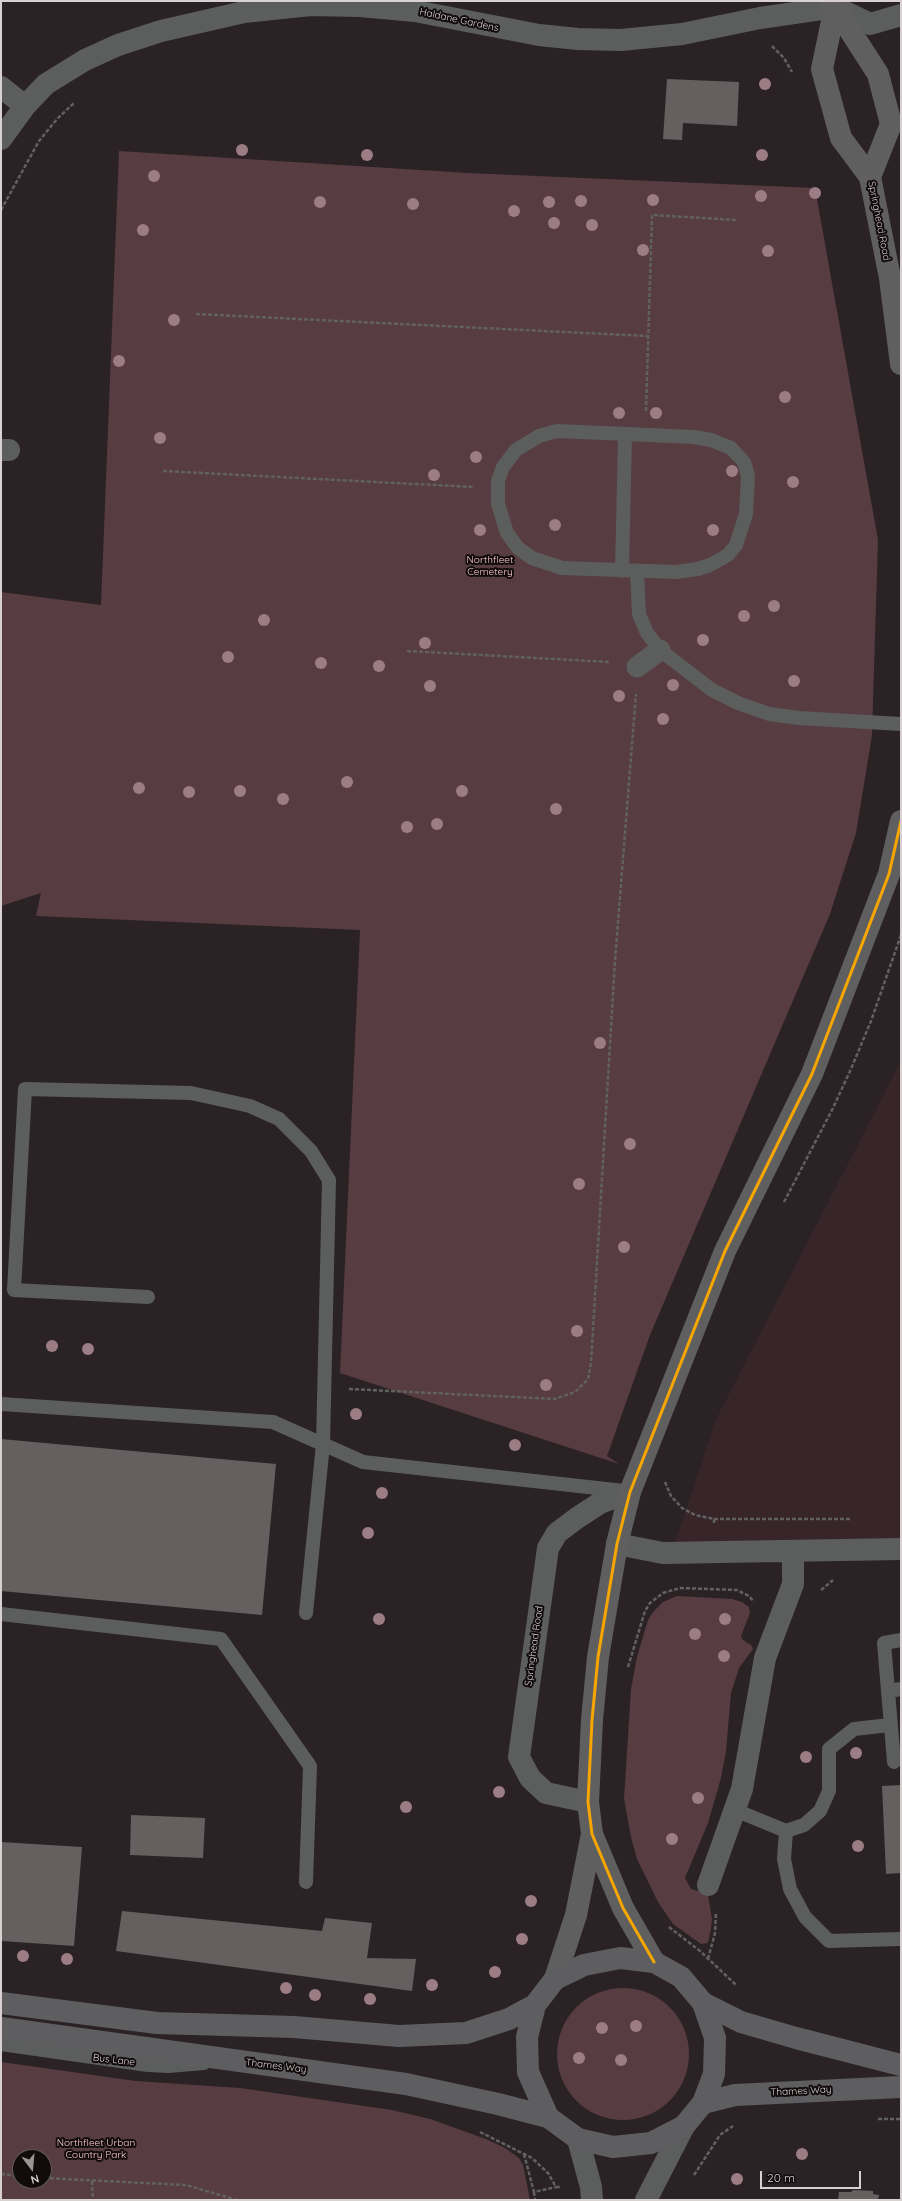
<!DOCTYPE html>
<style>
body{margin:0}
#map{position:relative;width:902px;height:2201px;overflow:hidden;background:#2a2224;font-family:Quicksand,sans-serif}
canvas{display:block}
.frame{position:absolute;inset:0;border:2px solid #d9d0d2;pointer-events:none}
.north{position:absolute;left:12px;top:2149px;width:40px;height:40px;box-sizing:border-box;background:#110b0c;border:1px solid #615a5b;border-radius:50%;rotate:164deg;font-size:11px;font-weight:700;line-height:16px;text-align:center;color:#d9d0d2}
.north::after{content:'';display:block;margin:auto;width:14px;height:18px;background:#9c9395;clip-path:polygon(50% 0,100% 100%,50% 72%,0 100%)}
.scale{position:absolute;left:760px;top:2171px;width:101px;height:18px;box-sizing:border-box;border:2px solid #d9d0d2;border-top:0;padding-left:5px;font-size:12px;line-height:14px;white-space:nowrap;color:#d9d0d2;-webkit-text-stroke:3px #110b0c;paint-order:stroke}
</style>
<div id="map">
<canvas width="902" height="2201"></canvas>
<div class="frame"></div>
<div class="north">N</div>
<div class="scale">20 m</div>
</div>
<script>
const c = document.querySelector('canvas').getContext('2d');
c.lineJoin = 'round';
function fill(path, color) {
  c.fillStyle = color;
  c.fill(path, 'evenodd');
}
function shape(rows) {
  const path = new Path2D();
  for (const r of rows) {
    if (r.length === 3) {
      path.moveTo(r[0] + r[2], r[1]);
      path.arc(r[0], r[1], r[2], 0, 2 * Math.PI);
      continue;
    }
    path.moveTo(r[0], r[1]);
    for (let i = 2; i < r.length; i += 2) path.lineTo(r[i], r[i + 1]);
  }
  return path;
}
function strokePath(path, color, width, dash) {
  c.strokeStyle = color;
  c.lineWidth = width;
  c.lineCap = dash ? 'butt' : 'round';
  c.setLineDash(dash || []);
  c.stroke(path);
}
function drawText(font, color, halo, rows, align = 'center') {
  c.font = font + ' Quicksand,sans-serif';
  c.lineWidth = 4;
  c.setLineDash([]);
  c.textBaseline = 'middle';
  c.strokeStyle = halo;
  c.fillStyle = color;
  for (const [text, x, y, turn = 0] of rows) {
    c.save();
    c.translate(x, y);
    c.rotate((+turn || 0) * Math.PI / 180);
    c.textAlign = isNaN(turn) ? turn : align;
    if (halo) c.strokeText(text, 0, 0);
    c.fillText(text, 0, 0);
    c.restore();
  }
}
fill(shape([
 [901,1061,901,1555,668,1565,715,1421]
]), '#382529');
fill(shape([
 [119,151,468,173,815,188,878,540,872,735,856,833,830,914,650,1335,607,1456,619,1464,340,1373,360,930,36,916,41,893,1,906,1,592,101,605],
 [677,1596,732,1599,742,1602,749,1607,750,1613,741,1636,743,1640,751,1645,753,1649,739,1668,731,1693,726,1751,721,1778,708,1823,685,1878,691,1889,705,1893,708,1895,712,1919,711,1929,708,1943,701,1944,673,1924,658,1902,637,1859,631,1837,624,1799,631,1689,637,1657,648,1620,653,1612,663,1602],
 [623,2054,66],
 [1,2062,136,2081,240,2088,392,2110,430,2119,486,2139,505,2148,519,2158,523,2165,530,2200,1,2200],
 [20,2157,44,2157,44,2181,20,2181]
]), '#573c42');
fill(shape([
 [667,79,739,82,737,126,683,123,682,140,663,139],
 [1,1439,276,1464,262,1615,1,1591],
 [901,1785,901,1873,886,1874,882,1786],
 [131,1815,205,1818,203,1858,130,1855],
 [1,1842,82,1847,74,1946,1,1941],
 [122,1911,322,1931,325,1918,372,1923,367,1958,416,1959,412,1991,116,1951],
 [853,2190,873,2191,873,2194,879,2195,878,2200,838,2200,839,2192,851,2192]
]), '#655f60');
strokePath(shape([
 [772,46,784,58,792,72],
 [1,210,39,141,57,119,75,102],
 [196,314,647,336],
 [646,411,652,215,737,220],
 [163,471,473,487],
 [407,651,610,662],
 [784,1202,833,1108,851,1069,871,1021,901,935],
 [349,1389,555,1399,575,1392,588,1379,591,1363,615,960,636,694],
 [665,1482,671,1496,682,1508,695,1515,714,1519,714,1523],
 [714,1519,852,1519],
 [821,1590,833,1580],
 [628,1667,645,1611,650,1603,663,1593,680,1588,737,1590,749,1596,754,1602],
 [669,1927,700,1951,736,1985],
 [708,1959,715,1933,716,1912],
 [878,2119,901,2119],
 [480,2132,532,2158,548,2173,556,2187,561,2187],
 [524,2154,534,2192,556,2187],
 [1,2174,20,2176],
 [694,2175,720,2135,733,2126],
 [44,2178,186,2185,237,2200],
 [92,2181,93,2200],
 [534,2192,535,2200]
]), '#626162', 2.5, [4, 2]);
strokePath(shape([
 [557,431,694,437,711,440,731,448,744,462,748,476,746,514,736,545,728,555,710,565,698,569,676,572,562,568,532,558,518,548,507,533,498,504,498,481,503,467,516,450,539,436,557,431],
 [622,571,625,435],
 [637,572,639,614,647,633,660,650,712,690,738,703,769,714,799,718,901,724],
 [148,1297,14,1290,25,1089,191,1093,250,1106,279,1119,311,1151,329,1180,323,1444,306,1613],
 [1,1404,273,1422,363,1462,624,1491],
 [1,1614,221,1639,310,1766,306,1882],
 [901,1640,884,1643,888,1691,901,1689],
 [888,1691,894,1762],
 [735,1810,786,1831,804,1825,820,1811,829,1791,829,1749,854,1729,890,1725],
 [786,1831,784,1859,790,1889,805,1917,829,1941,901,1939],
 [1,2044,148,2065,168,2066,204,2063]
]), '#5c5e5e', 14);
strokePath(shape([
 [637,667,660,650]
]), '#5c5e5e', 21);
strokePath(shape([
 [835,7,870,24,901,15],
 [1,87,25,106],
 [1,139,25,106,46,84,85,60,118,45,161,31,244,12,311,5,360,6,415,11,539,35,578,39,621,40,682,34,760,18,835,7],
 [1,450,9,450],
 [617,1544,663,1553,901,1549],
 [588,1802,546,1793,530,1778,519,1757,548,1548,557,1533,577,1518,600,1503,630,1492],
 [708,1885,742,1789,765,1658,793,1584,793,1551]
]), '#5c5e5e', 22);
strokePath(shape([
 [578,2139,591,2187,592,2200],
 [646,2200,684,2126]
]), '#5c5e5e', 22);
strokePath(shape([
 [831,1,878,74,891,124,870,177,890,278,901,364],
 [835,7,822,69,841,138,870,177],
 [654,1962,623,1908,592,1834,588,1802,592,1720,598,1657,617,1544,630,1492,725,1251,812,1074,889,874,901,821],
 [555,1979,576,1915,592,1834]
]), '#605f60', 22);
strokePath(shape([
 [1,2003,157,2023,294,2027,399,2036,466,2033,509,2019,535,2005],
 [703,2003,715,2038,714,2074,703,2103,684,2126,651,2143,613,2147,578,2139,548,2117,528,2072,527,2037,535,2005,555,1979,584,1965,620,1958,654,1962,681,1977,703,2003,741,2022,796,2038,901,2065],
 [1,2028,406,2084,498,2104,548,2117],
 [703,2103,735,2095,901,2087]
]), '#5e5e60', 22);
strokePath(shape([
 [654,1962,623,1908,592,1834,588,1802,592,1720,598,1657,617,1544,630,1492,725,1251,812,1074,889,874,901,821]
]), '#f7a600', 3);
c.fillStyle = '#9d7d85';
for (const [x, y] of [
 [765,84],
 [242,150],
 [367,155],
 [762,155],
 [154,176],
 [815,193],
 [761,196],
 [653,200],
 [581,201],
 [320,202],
 [549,202],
 [413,204],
 [514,211],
 [554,223],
 [592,225],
 [143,230],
 [643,250],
 [768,251],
 [174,320],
 [119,361],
 [785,397],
 [619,413],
 [656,413],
 [160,438],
 [476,457],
 [732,471],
 [434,475],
 [793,482],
 [555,525],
 [480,530],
 [713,530],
 [774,606],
 [744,616],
 [264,620],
 [703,640],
 [425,643],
 [228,657],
 [321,663],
 [379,666],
 [794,681],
 [673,685],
 [430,686],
 [619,696],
 [663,719],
 [347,782],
 [139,788],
 [240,791],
 [462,791],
 [189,792],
 [283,799],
 [556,809],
 [437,824],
 [407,827],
 [600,1043],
 [630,1144],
 [579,1184],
 [624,1247],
 [577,1331],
 [52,1346],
 [88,1349],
 [546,1385],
 [356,1414],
 [515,1445],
 [382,1493],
 [368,1533],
 [379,1619],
 [725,1619],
 [695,1634],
 [724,1656],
 [856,1753],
 [806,1757],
 [499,1792],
 [698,1798],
 [406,1807],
 [672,1839],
 [858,1846],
 [531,1901],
 [522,1939],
 [23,1956],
 [67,1959],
 [495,1972],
 [432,1985],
 [286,1988],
 [315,1995],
 [370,1999],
 [636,2026],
 [602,2028],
 [579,2058],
 [621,2060],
 [802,2154],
 [737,2179]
]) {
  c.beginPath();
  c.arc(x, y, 6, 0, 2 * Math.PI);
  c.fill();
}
drawText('10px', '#d9d0d2', '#110b0c', [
 ["Haldane Gardens",459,20,12],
 ["Springhead Road",879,221,79],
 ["Springhead Road",534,1646,-82],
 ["Bus Lane",114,2060,7],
 ["Thames Way",276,2066,7],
 ["Thames Way",801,2091,-3]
]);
drawText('10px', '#fbc8d4', '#110b0c', [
 ["Northfleet",490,560],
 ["Cemetery",490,572],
 ["Northfleet Urban",96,2143],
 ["Country Park",96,2155]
]);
</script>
